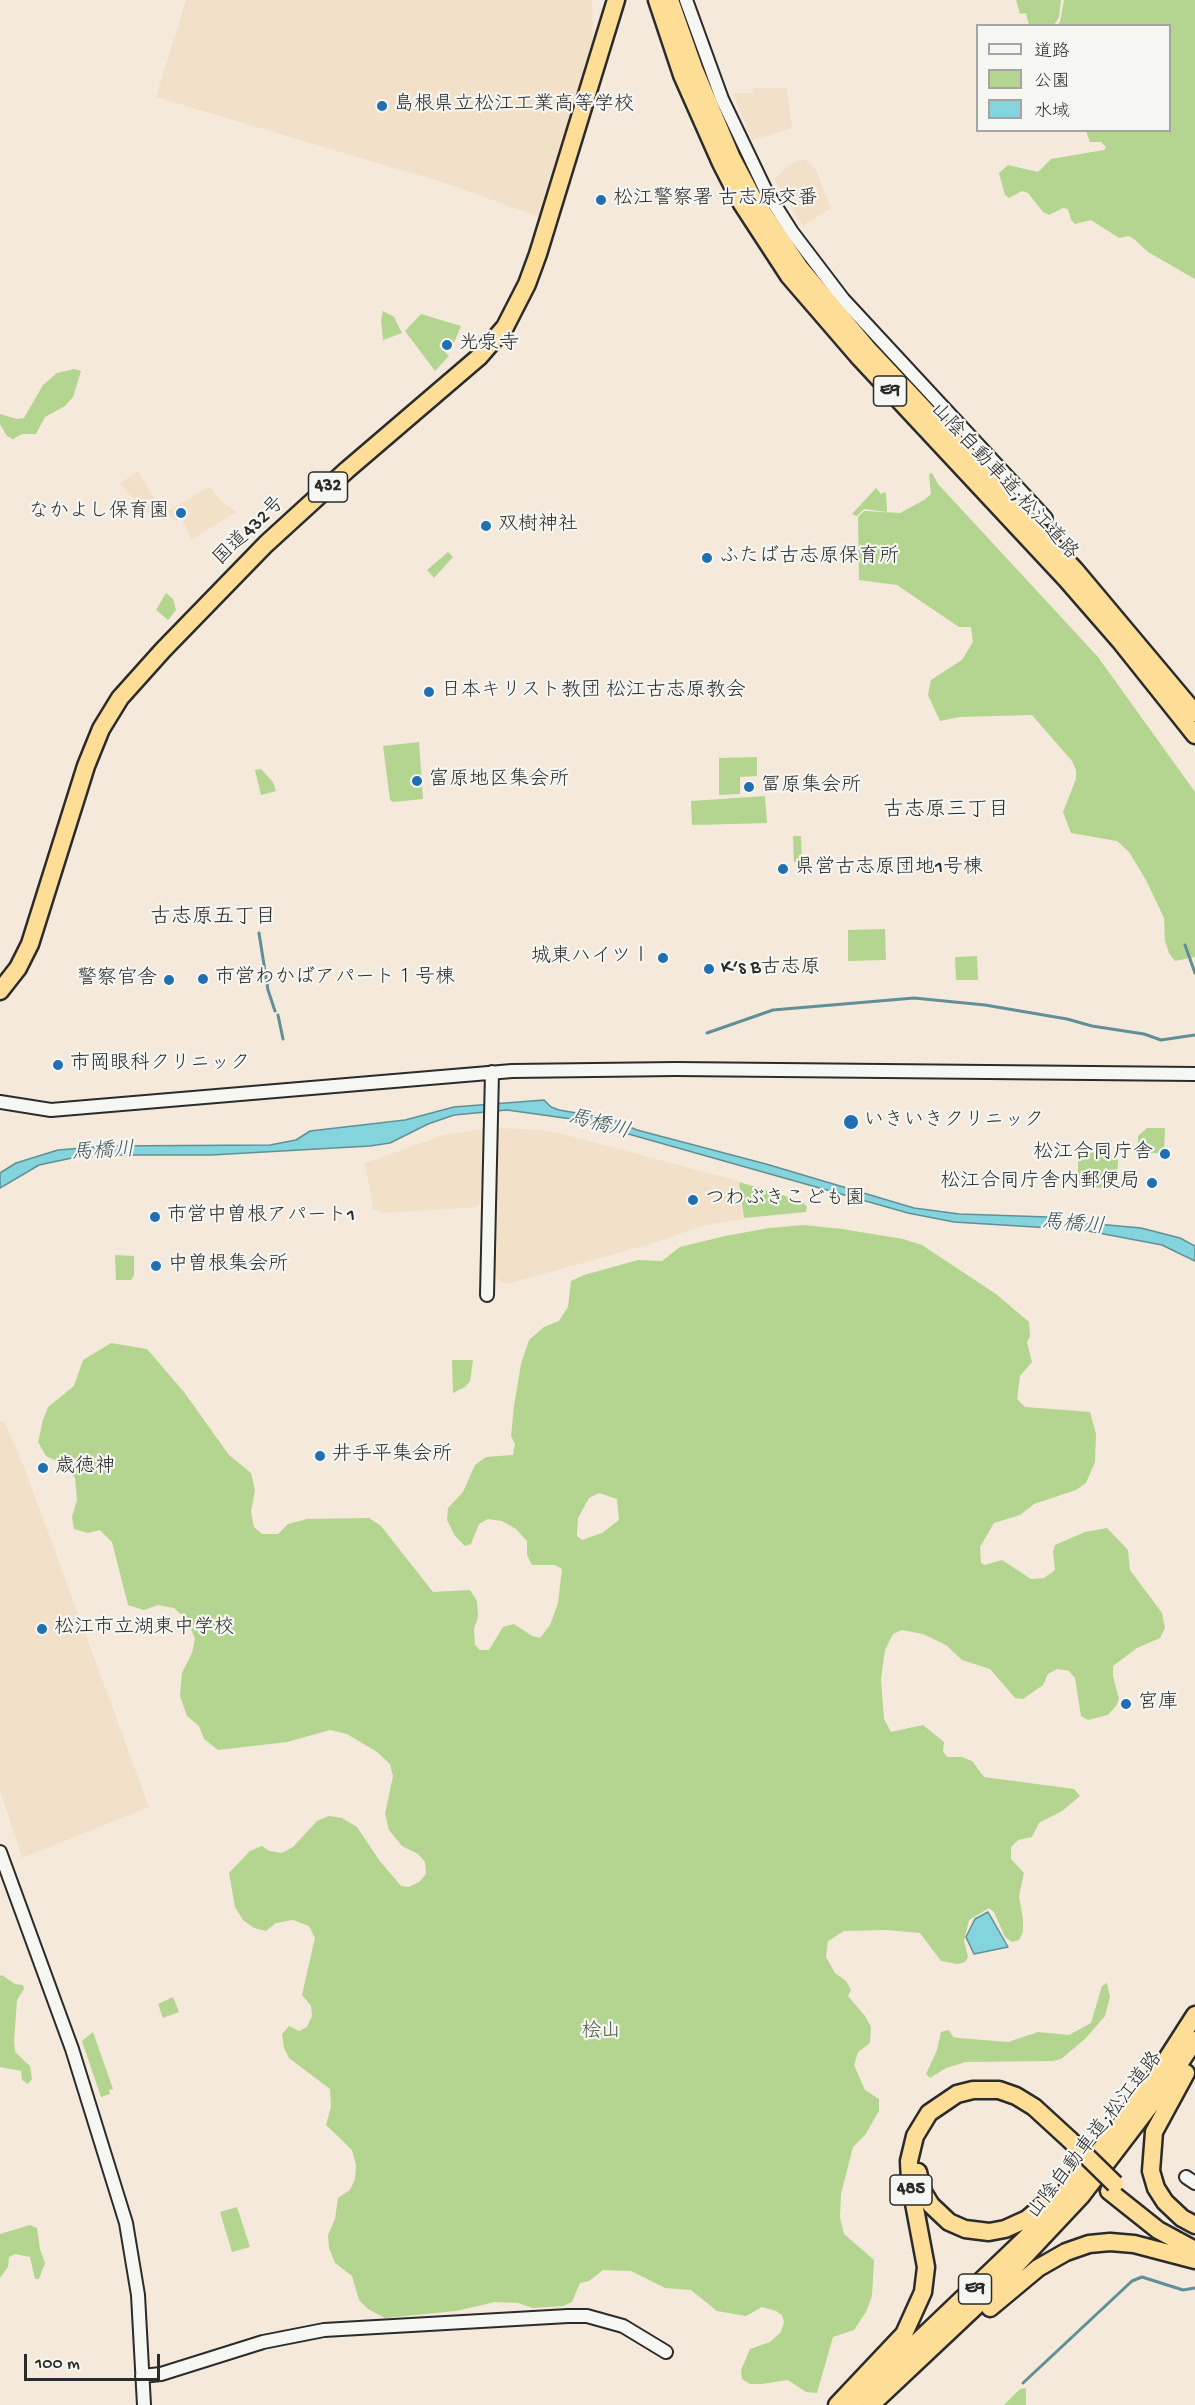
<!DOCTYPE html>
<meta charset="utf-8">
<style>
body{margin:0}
#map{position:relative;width:1195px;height:2405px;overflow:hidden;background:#f4e9da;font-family:"Gochi Hand","Klee One",sans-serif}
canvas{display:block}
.legend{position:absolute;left:976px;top:24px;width:195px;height:108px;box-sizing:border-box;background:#f6f6f2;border:2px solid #a5a5a2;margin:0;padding:8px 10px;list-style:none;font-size:18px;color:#2b2b2b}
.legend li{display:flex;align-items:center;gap:12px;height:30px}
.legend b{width:30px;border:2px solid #a5a5a2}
.scale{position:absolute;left:24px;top:2354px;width:136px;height:27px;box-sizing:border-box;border:3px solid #2b2b2b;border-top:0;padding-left:8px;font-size:18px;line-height:21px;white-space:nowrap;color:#2b2b2b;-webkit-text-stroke:4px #f6f6f2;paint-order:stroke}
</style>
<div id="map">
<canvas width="1195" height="2405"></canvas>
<ul class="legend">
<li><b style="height:8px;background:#f6f6f2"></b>道路</li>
<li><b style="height:16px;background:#b4d58f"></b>公園</li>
<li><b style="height:16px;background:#84d4de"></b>水域</li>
</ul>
<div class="scale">100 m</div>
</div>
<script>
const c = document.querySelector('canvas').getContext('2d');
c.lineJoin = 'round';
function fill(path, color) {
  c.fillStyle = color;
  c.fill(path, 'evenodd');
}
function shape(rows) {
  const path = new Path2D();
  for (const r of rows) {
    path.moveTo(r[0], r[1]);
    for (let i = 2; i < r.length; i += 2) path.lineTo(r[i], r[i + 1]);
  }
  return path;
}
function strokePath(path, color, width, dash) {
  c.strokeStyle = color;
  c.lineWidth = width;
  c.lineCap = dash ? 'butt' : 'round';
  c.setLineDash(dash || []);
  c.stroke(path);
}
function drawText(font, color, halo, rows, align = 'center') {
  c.font = font + ' "Gochi Hand","Klee One",sans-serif';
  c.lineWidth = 4.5;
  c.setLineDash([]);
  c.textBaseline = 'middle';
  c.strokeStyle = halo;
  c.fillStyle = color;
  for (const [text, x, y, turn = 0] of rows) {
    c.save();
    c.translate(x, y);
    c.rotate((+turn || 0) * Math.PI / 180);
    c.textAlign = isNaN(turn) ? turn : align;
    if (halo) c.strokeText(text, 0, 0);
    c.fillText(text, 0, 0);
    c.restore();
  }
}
fill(shape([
 [186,0,592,0,593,42,544,215,537,216,445,183,156,97],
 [753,88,787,88,792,128,752,140,733,93,753,93],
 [805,159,816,170,831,208,803,226,774,179,791,164],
 [138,471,160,509,151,513,147,512,119,484],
 [210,487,218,498,236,512,191,540,182,518,176,521,165,512],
 [498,1128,540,1130,563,1134,738,1181,743,1219,705,1225,647,1245,507,1284,499,1281,495,1275],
 [483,1129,481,1201,477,1207,384,1213,373,1209,365,1163,444,1135],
 [4,1421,24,1467,149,1807,22,1858,0,1790,0,1422]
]), '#f3e0c9');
fill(shape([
 [1016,0,1061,0,1059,17,1054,25,1029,25,1026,13,1020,14],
 [1064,0,1195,0,1195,279,1148,252,1134,239,1129,236,1119,238,1091,220,1075,224,1071,220,1068,209,1063,208,1049,215,1043,212,1028,193,1022,191,1009,198,1005,195,999,173,1008,165,1038,172,1051,159,1104,150,1106,147,1101,142,1090,142,1086,131,1170,130,1170,26,1057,25,1060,22],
 [383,311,394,317,402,333,383,340,381,320],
 [421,314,461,326,453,345,446,339,439,346,449,356,435,371,405,331],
 [74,369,81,371,73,397,65,406,45,417,36,434,22,434,13,439,7,436,0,424,0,414,17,419,24,418,43,385,57,373],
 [932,473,938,484,1098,657,1195,792,1195,957,1175,961,1169,953,1165,941,1164,918,1146,880,1129,852,1117,841,1071,833,1063,812,1076,779,1076,770,1072,761,1032,715,960,717,940,721,928,695,931,680,962,660,973,642,971,627,959,627,897,585,859,580,858,517,864,511,900,513,924,500,931,494,929,474],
 [876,488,881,494,885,492,886,494,887,512,864,509,857,516,852,514],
 [448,552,453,557,434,578,427,570],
 [166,593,173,599,176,610,168,620,156,610],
 [419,742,423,799,393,802,390,800,383,746],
 [757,757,757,776,740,777,740,794,719,795,719,758],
 [261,769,273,782,276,791,261,795,255,770],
 [765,796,767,823,692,825,691,801],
 [793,836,801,836,802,862,794,862],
 [885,929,886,960,848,961,848,930],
 [977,956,978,980,956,980,955,957],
 [1147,1128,1165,1128,1164,1153,1138,1153,1138,1136],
 [1108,1152,1118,1160,1117,1182,1107,1189,1078,1185,1078,1153],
 [739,1182,802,1201,807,1207,806,1212,744,1218],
 [804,1225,842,1229,903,1239,922,1245,996,1294,1029,1322,1030,1336,1027,1342,1032,1362,1020,1376,1017,1399,1025,1407,1090,1412,1096,1434,1095,1462,1086,1483,1076,1490,1034,1504,1020,1515,994,1523,980,1547,981,1563,985,1565,1002,1560,1031,1579,1044,1578,1055,1570,1053,1552,1055,1545,1085,1532,1107,1528,1128,1550,1130,1570,1162,1613,1165,1628,1160,1638,1137,1648,1113,1666,1113,1676,1119,1699,1116,1706,1108,1715,1088,1720,1081,1716,1075,1678,1069,1671,1057,1669,1048,1674,1043,1685,1023,1699,1015,1698,990,1669,962,1660,946,1645,923,1634,902,1630,893,1634,885,1650,881,1679,884,1719,891,1732,923,1725,944,1742,943,1751,947,1757,962,1757,972,1761,984,1777,1074,1789,1080,1796,1062,1811,1039,1823,1032,1837,1018,1840,1011,1847,1011,1859,1024,1873,1019,1896,1023,1919,1023,1932,1019,1940,1012,1942,1005,1937,994,1912,989,1908,969,1920,964,1941,968,1957,965,1962,958,1964,941,1961,920,1933,886,1930,844,1931,828,1941,826,1957,835,1973,846,1981,851,1990,848,1996,865,2016,871,2027,870,2043,858,2052,854,2065,865,2090,879,2099,879,2111,865,2135,853,2147,841,2194,840,2217,844,2234,874,2260,872,2296,866,2312,854,2330,833,2337,817,2393,806,2392,788,2380,761,2384,750,2384,742,2379,741,2370,750,2349,770,2342,781,2332,784,2322,782,2315,776,2311,762,2307,746,2316,717,2311,691,2290,665,2288,631,2271,603,2270,589,2281,580,2283,572,2302,563,2306,533,2308,518,2303,495,2302,456,2311,385,2318,368,2309,359,2300,352,2276,335,2263,329,2248,328,2235,335,2219,338,2198,350,2190,355,2179,356,2165,352,2150,326,2125,331,2107,330,2089,289,2058,284,2048,282,2034,289,2026,299,2031,307,2027,312,2016,311,2006,302,1995,315,1938,309,1926,293,1920,276,1923,266,1931,254,1928,243,1920,235,1907,229,1873,250,1851,262,1846,269,1851,282,1853,293,1847,317,1821,329,1816,342,1818,357,1827,379,1860,401,1886,409,1887,419,1882,426,1874,425,1862,418,1854,402,1846,389,1830,385,1814,393,1776,390,1764,377,1752,347,1734,330,1730,287,1742,218,1750,204,1739,199,1726,187,1716,180,1696,182,1673,192,1653,195,1639,188,1621,174,1608,158,1605,144,1610,128,1605,112,1542,100,1530,88,1533,74,1529,72,1517,77,1500,75,1478,61,1463,46,1456,38,1442,43,1420,48,1407,74,1386,83,1360,111,1343,147,1349,184,1392,229,1455,251,1473,255,1490,251,1512,254,1527,262,1534,278,1534,288,1524,307,1519,369,1518,381,1526,433,1592,470,1590,477,1601,478,1617,474,1629,475,1645,480,1650,489,1650,503,1627,514,1624,532,1636,540,1638,550,1625,558,1603,562,1569,555,1565,532,1565,527,1555,527,1541,516,1529,502,1521,488,1519,479,1524,471,1544,465,1546,455,1536,447,1520,448,1508,463,1492,475,1465,486,1457,513,1455,515,1444,511,1436,514,1406,521,1364,529,1340,544,1327,559,1321,568,1307,571,1281,584,1275,638,1260,662,1261,680,1247,725,1236,769,1228],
 [599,1493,617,1499,619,1520,602,1533,582,1540,577,1536,578,1518,589,1498],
 [115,1255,134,1256,134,1276,131,1280,116,1280],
 [452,1360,473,1360,470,1381,465,1387,453,1393],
 [2,1975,15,1984,23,1985,24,1989,17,2000,14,2042,15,2052,30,2066,32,2079,28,2084,22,2080,21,2071,0,2067,0,1976],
 [1107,1983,1110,1997,1105,2016,1085,2039,1061,2059,1053,2061,966,2062,946,2068,930,2078,926,2074,937,2050,941,2032,949,2030,953,2037,959,2038,1008,2042,1038,2032,1069,2035,1091,2023,1102,1986],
 [173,1997,179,2012,163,2018,158,2004],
 [93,2032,113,2089,109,2090,110,2094,101,2097,82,2041],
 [237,2207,250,2247,232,2252,220,2212],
 [30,2225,37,2228,40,2249,45,2263,39,2279,35,2279,30,2257,15,2254,9,2257,8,2267,0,2278,0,2234],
 [1026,2388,1026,2405,1004,2405,1020,2389]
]), '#b4d58f');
const water = shape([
 [544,1100,551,1107,559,1110,611,1119,637,1130,766,1164,914,1208,959,1214,1078,1218,1086,1223,1141,1228,1180,1238,1195,1246,1195,1261,1162,1245,1083,1230,954,1222,908,1213,579,1120,507,1110,454,1115,428,1124,390,1143,370,1146,211,1155,102,1155,72,1158,39,1165,0,1188,0,1173,16,1163,58,1150,107,1146,270,1145,296,1140,310,1131,405,1120,454,1107,544,1100],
 [988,1912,1008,1947,974,1954,966,1937,975,1919,988,1912]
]);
fill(water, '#84d4de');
strokePath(water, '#609096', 1.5);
fill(shape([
 [1059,1215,1077,1215,1077,1232,1059,1231]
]), '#f4e9da');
strokePath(shape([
 [259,933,268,990,275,1011],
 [1185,945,1195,973],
 [278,1015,283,1039],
 [707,1033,773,1010,914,998,985,1005,1067,1019,1092,1026,1144,1034,1161,1040,1195,1035],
 [1023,2383,1132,2281,1142,2277,1183,2290,1195,2288]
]), '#609096', 3);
const secondary = shape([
 [686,0,722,99,766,191,792,232,843,299,1046,518],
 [0,1102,51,1110,512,1071,676,1069,1195,1074],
 [487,1295,492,1072],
 [0,1852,72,2049,126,2223,138,2295,144,2405],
 [1186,2177,1195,2183],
 [142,2376,161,2374,263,2342,324,2330,568,2316,587,2316,623,2326,666,2352]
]);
const highway = shape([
 [657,0,682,75,721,163,742,204,789,276,858,356,1066,579,1120,641,1195,735],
 [670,0,694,68,732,158,753,198,800,268,867,348,1075,570,1195,713],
 [0,991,18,968,30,944,86,766,101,729,120,698,163,650,266,544,347,470,479,357,505,327,527,284,538,254,616,0],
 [1186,2073,1154,2132,1151,2171,1156,2188,1165,2202,1182,2218,1195,2225],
 [918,2172,923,2192,931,2205,949,2222,965,2229,989,2232,1005,2229,1027,2219,1047,2202],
 [1109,2191,1158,2230,1195,2250],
 [990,2308,1038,2268,1066,2252,1089,2244,1110,2242,1134,2244,1195,2260],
 [837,2405,904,2334,923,2292,926,2267,910,2182,909,2161,915,2136,929,2113,957,2094,973,2090,999,2090,1016,2096,1034,2107,1070,2140],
 [851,2405,1029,2235,1111,2137,1150,2085,1195,2015],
 [871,2405,991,2292,1082,2195,1162,2090,1195,2040]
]);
strokePath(secondary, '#2b2b2b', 16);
strokePath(highway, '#2b2b2b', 21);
strokePath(secondary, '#f6f6f2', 12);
strokePath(highway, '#fedd96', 16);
const highwayBridge = shape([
 [1070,2140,1115,2184]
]);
strokePath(highwayBridge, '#2b2b2b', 21, []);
strokePath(highwayBridge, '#fedd96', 16);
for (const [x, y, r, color] of [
 [382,106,6,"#1f6fb2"],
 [601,200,6,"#1f6fb2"],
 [447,345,6,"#1f6fb2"],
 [181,513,6,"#1f6fb2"],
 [486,526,6,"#1f6fb2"],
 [707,558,6,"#1f6fb2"],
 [429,692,6,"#1f6fb2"],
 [417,781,6,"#1f6fb2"],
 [749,787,6,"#1f6fb2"],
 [783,869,6,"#1f6fb2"],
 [663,958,6,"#1f6fb2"],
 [709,969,6,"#1f6fb2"],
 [203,979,6,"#1f6fb2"],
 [169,980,6,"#1f6fb2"],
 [58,1065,6,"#1f6fb2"],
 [851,1122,8,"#1f6fb2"],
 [1165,1154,6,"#1f6fb2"],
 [1152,1183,6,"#1f6fb2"],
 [693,1200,6,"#1f6fb2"],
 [155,1217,6,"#1f6fb2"],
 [156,1266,6,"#1f6fb2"],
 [320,1456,6,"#1f6fb2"],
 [43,1468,6,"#1f6fb2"],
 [42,1629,6,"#1f6fb2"],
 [1126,1704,6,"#1f6fb2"]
]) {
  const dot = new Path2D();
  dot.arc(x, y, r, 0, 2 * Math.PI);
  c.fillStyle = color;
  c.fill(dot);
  strokePath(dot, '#f6f6f2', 2);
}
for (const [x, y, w] of [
 [890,391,33],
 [328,487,39],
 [911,2190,42],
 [975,2289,33]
]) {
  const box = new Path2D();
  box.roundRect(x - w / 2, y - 15, w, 30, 4.5);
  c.fillStyle = '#f6f6f2';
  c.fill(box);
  strokePath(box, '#2b2b2b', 1.5);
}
drawText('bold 18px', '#2b2b2b', null, [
 ["E9",890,391],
 ["432",328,487],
 ["485",911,2190],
 ["E9",975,2289]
]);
drawText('20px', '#2b2b2b', '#f6f6f2', [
 ["島根県立松江工業高等学校",394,106],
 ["松江警察署 古志原交番",613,200],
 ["光泉寺",459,345],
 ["なかよし保育園",169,513,"right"],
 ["双樹神社",498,526],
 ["ふたば古志原保育所",719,558],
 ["日本キリスト教団 松江古志原教会",441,692],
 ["富原地区集会所",429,781],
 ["冨原集会所",761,787],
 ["県営古志原団地1号棟",795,869],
 ["城東ハイツⅠ",651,958,"right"],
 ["K‘s B古志原",721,969],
 ["市営わかばアパート１号棟",215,979],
 ["警察官舎",157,980,"right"],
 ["市岡眼科クリニック",70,1065],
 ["いきいきクリニック",864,1122],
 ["松江合同庁舎",1153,1154,"right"],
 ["松江合同庁舎内郵便局",1140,1183,"right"],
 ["つわぶきこども園",705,1200],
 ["市営中曽根アパート1",167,1217],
 ["中曽根集会所",168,1266],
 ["井手平集会所",332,1456],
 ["歳徳神",55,1468],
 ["松江市立湖東中学校",54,1629],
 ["宮庫",1138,1704]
], 'left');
drawText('20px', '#2b2b2b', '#f6f6f2', [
 ["山陰自動車道;松江道路",1003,482,47],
 ["国道432号",250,532,-44],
 ["山陰自動車道;松江道路",1096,2136,-52]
]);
drawText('20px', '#4d5644', '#f6f6f2', [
 ["桧山",601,2033]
]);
drawText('21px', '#2b2b2b', '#f6f6f2', [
 ["古志原三丁目",946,812],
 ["古志原五丁目",213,919]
]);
drawText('italic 21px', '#415558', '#f6f6f2', [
 ["馬橋川",599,1126,15],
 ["馬橋川",103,1153,-3],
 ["馬橋川",1073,1226,5]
]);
</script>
